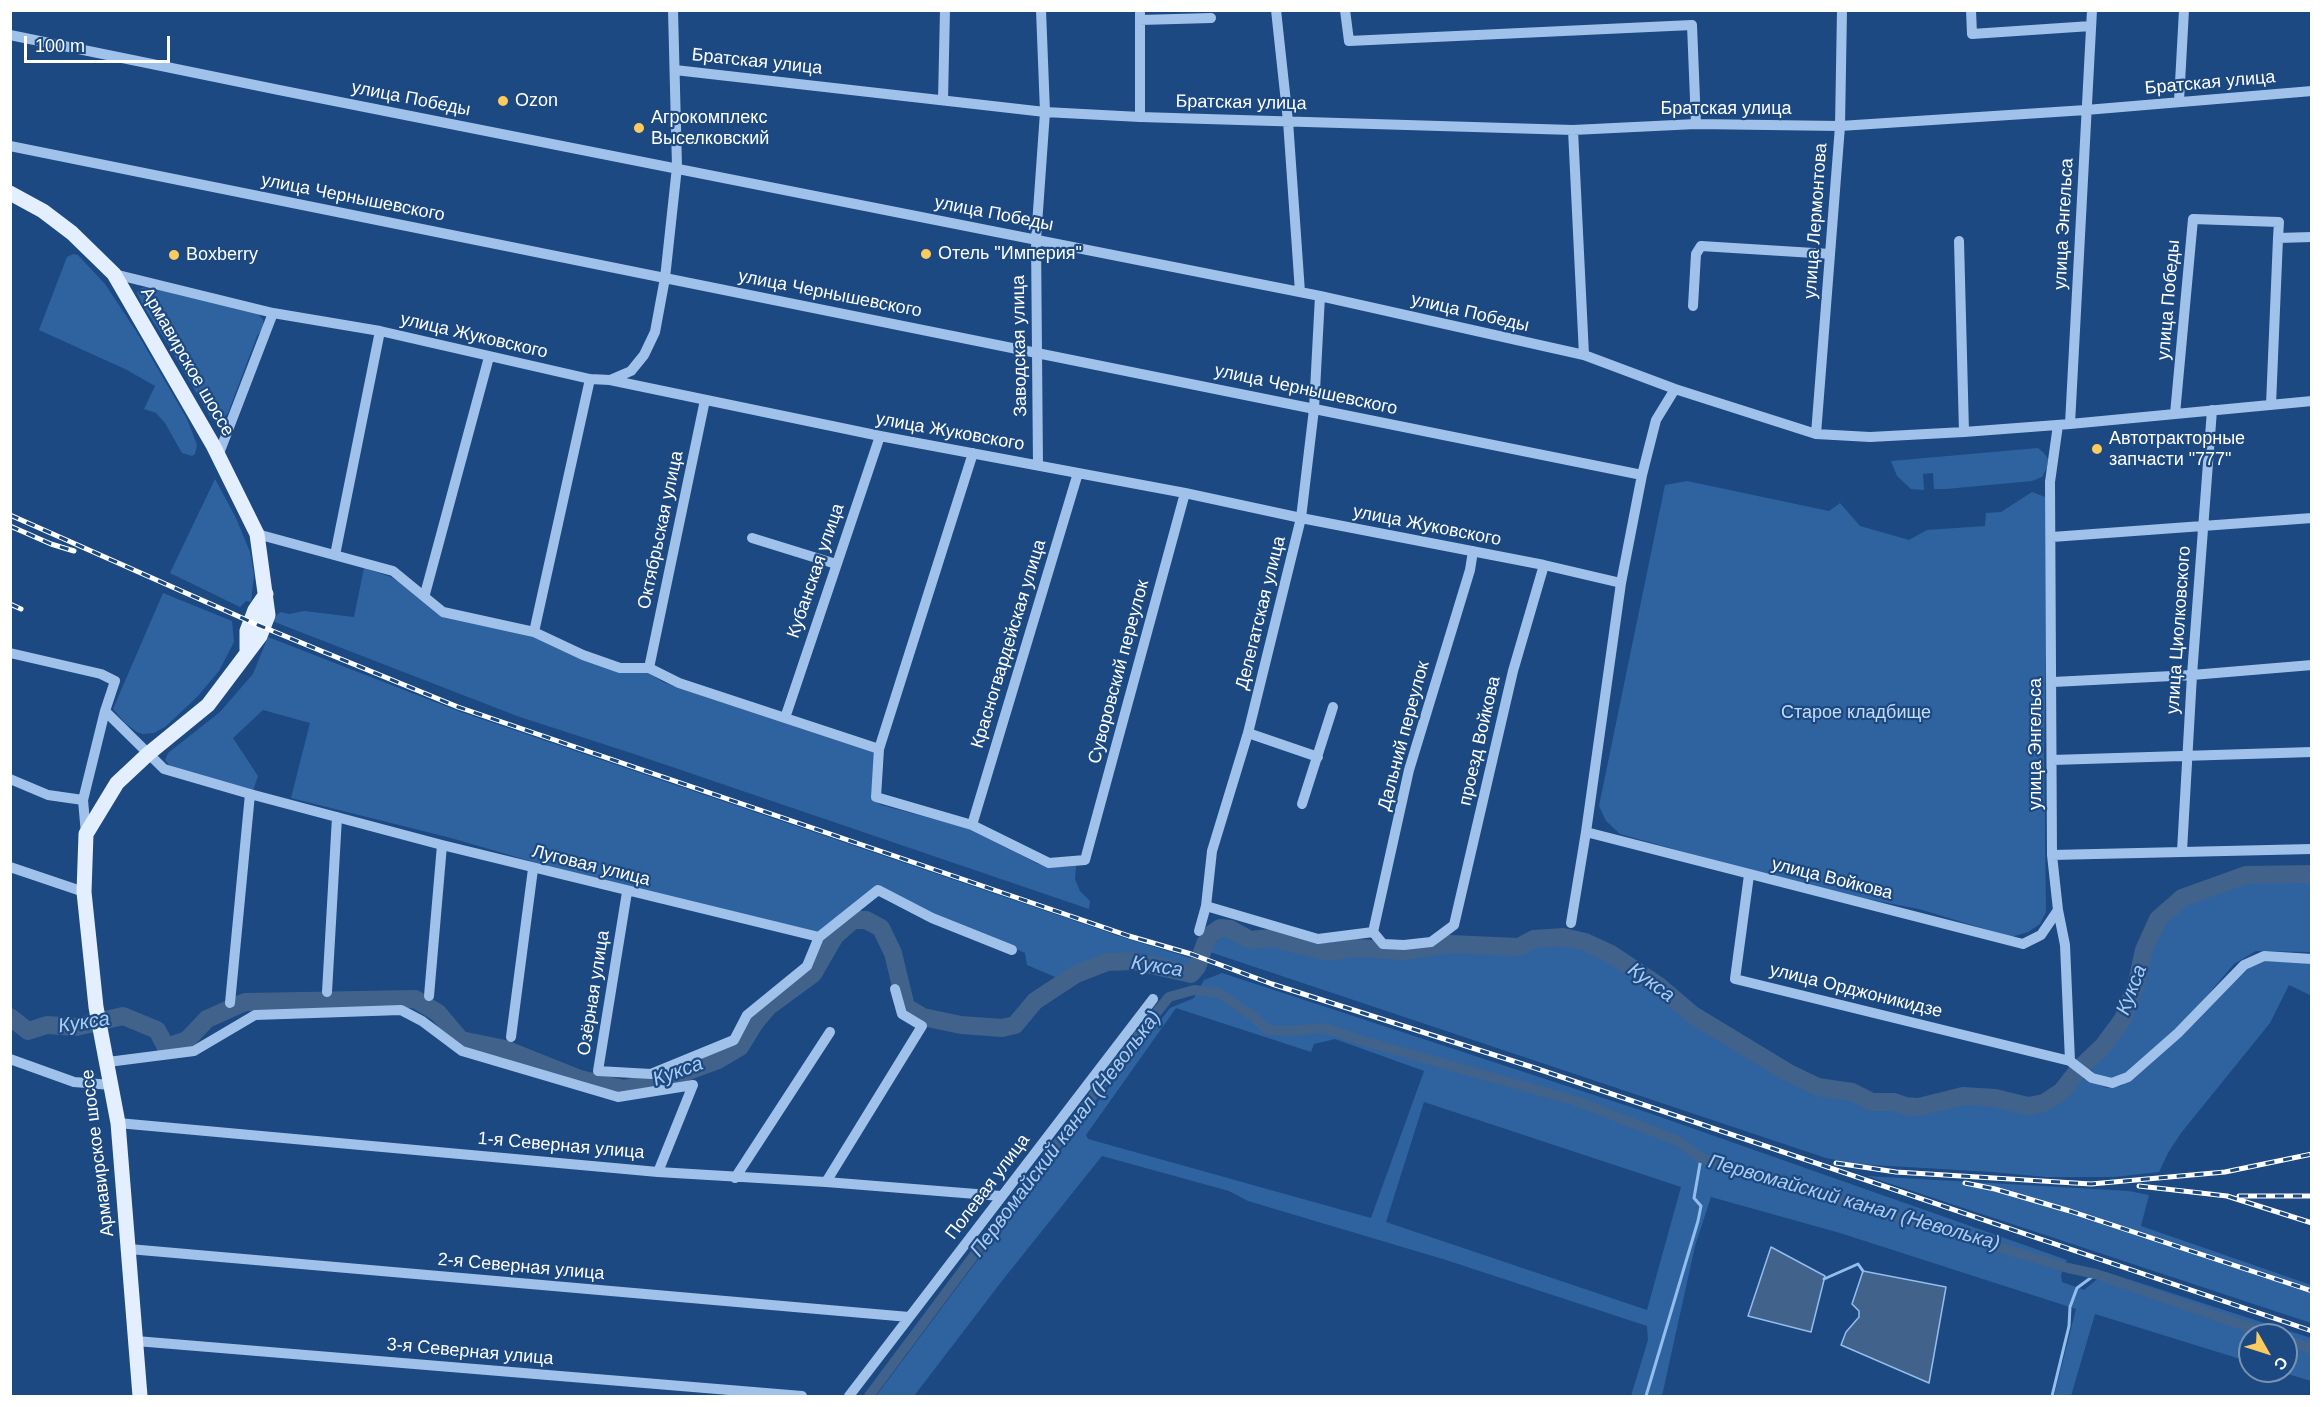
<!DOCTYPE html>
<meta charset="utf-8">
<style>
body{margin:0}
#map{position:relative;width:2322px;height:1407px;overflow:hidden;background:#1c4981;font-family:Helvetica,sans-serif}
canvas{display:block}
.frame{position:absolute;inset:0;border:12px solid #fff;pointer-events:none}
.north{position:absolute;left:2238px;top:1323px;width:60px;height:60px;box-sizing:border-box;background:#1c4981;border:2px solid #7792b3;border-radius:50%;rotate:129deg;font-size:16px;font-weight:700;line-height:24px;text-align:center;color:#fff}
.north::after{content:'';display:block;margin:auto;width:21px;height:27px;background:#fbcb5d;clip-path:polygon(50% 0,100% 100%,50% 72%,0 100%)}
.scale{position:absolute;left:24px;top:36px;width:146px;height:27px;box-sizing:border-box;border:3px solid #fff;border-top:0;padding-left:8px;font-size:18px;line-height:21px;white-space:nowrap;color:#fff;-webkit-text-stroke:4px #1c4981;paint-order:stroke}
</style>
<div id="map">
<canvas width="2322" height="1407"></canvas>
<div class="frame"></div>
<div class="north">С</div>
<div class="scale">100 m</div>
</div>
<script>
const c = document.querySelector('canvas').getContext('2d');
c.lineJoin = 'round';
function fill(path, color) {
  c.fillStyle = color;
  c.fill(path, 'evenodd');
}
function shape(rows) {
  const path = new Path2D();
  for (const r of rows) {
    path.moveTo(r[0], r[1]);
    for (let i = 2; i < r.length; i += 2) path.lineTo(r[i], r[i + 1]);
  }
  return path;
}
function strokePath(path, color, width, dash) {
  c.strokeStyle = color;
  c.lineWidth = width;
  c.lineCap = dash ? 'butt' : 'round';
  c.setLineDash(dash || []);
  c.stroke(path);
}
function drawText(font, color, halo, rows, align = 'center') {
  c.font = font + ' Helvetica,sans-serif';
  c.lineWidth = 4.5;
  c.setLineDash([]);
  c.textBaseline = 'middle';
  c.strokeStyle = halo;
  c.fillStyle = color;
  for (const [text, x, y, turn = 0] of rows) {
    c.save();
    c.translate(x, y);
    c.rotate((+turn || 0) * Math.PI / 180);
    c.textAlign = isNaN(turn) ? turn : align;
    if (halo) c.strokeText(text, 0, 0);
    c.fillText(text, 0, 0);
    c.restore();
  }
}
fill(shape([
 [73,254,78,255,105,284,136,331,187,419,197,445,195,454,192,456,182,453,165,423,156,413,144,409,155,386,127,370,39,330,67,257],
 [149,287,258,314,263,320,264,327,257,336,228,413,222,419,211,418,166,341,142,304,137,292,141,288],
 [2038,448,2044,453,2048,459,2047,468,2042,477,2032,481,1946,489,1934,489,1933,473,1923,474,1924,490,1911,489,1897,476,1891,461],
 [215,479,236,518,250,552,254,575,251,602,246,601,240,607,170,573],
 [1687,481,1829,511,1840,503,1860,526,1909,540,1927,530,1985,526,1986,513,2001,512,2032,492,2045,497,2049,509,2044,752,2046,912,2040,924,2028,932,2011,937,1919,909,1820,890,1620,834,1606,821,1599,806,1665,485],
 [364,568,391,577,419,594,437,612,533,637,647,672,663,682,679,688,875,751,871,798,881,805,971,829,1038,864,1059,867,1076,866,1075,879,1080,891,1090,901,1089,909,634,754,517,716,272,621,280,612,289,614,304,611,354,617],
 [163,593,232,621,234,642,219,671,197,697,165,727,154,733,143,734,137,732,125,723,113,709],
 [268,637,458,711,1128,939,1194,959,1186,971,1118,955,1089,964,1060,979,1027,965,1025,953,985,935,932,915,880,889,818,932,561,870,451,838,291,798,310,723,263,710,233,738,258,776,253,791,170,766,165,760,168,753,220,712,253,674],
 [2311,878,2311,952,2256,951,2234,964,2183,1024,2125,1075,2112,1079,2094,1076,2090,1065,2123,1031,2131,1013,2142,978,2148,949,2162,923,2181,904,2202,895,2250,879],
 [1228,932,1248,943,1274,943,1326,956,1357,951,1406,956,1419,951,1451,947,1517,951,1536,943,1563,940,1584,945,1609,957,1691,1018,1786,1076,1817,1090,1851,1096,1871,1105,1894,1105,1904,1109,1919,1110,1963,1099,1998,1104,2014,1111,2038,1113,2055,1106,2080,1077,2107,1088,2121,1086,2135,1075,2247,968,2264,961,2311,962,2312,996,2289,985,2270,1023,2181,1133,2168,1153,2159,1172,2114,1177,2047,1177,1992,1172,1856,1164,1826,1158,1210,952,1220,936],
 [1222,973,1649,1113,2067,1260,2061,1275,2062,1282,2084,1290,2106,1272,2311,1338,2311,1381,2278,1371,2286,1371,2286,1335,2250,1335,2250,1362,2095,1314,2071,1396,2054,1396,2076,1309,1840,1233,1711,1197,1695,1246,1662,1396,1631,1396,1648,1340,1647,1326,1446,1260,1248,1201,1229,1191,1102,1156,1005,1277,914,1396,876,1396,1024,1198,1170,1008,1194,998,1204,980],
 [1176,1008,1311,1052,1314,1044,1335,1039,1424,1071,1371,1218,1088,1139,1086,1135],
 [1424,1102,1681,1187,1647,1310,1386,1222],
 [1867,1176,2129,1191,2149,1195,2141,1226,2311,1285,2311,1323]
]), '#2f63a0');
const water = shape([
 [1771,1247,1825,1276,1811,1332,1748,1316,1771,1247],
 [1863,1271,1946,1287,1929,1383,1841,1345,1846,1332,1859,1317,1859,1311,1852,1304,1863,1271]
]);
fill(water, '#40628b');
strokePath(water, '#93bdec', 1.5);
strokePath(shape([
 [1824,1279,1858,1264,1863,1271],
 [1646,1396,1698,1221,1701,1206,1694,1198,1701,1158],
 [2052,1396,2069,1326,2070,1307,2077,1288,2096,1274]
]), '#93bdec', 3);
strokePath(shape([
 [2286,1340,2312,1349],
 [869,1396,1143,1029,1169,997,1194,990,1219,993,1254,1017,1268,1030,1290,1031,1325,1028,1363,1041,1576,1101,1678,1141,1701,1158,2068,1268,2096,1274,2271,1335]
]), '#40628b', 10);
strokePath(shape([
 [10,1017,28,1031,47,1025,76,1027,123,1016,157,1030,166,1047,187,1040,207,1019,245,1002,415,999,438,1013,461,1040,505,1049,580,1079,624,1089,667,1079,718,1060,740,1047,754,1024,768,1007,813,974,835,936,853,920,866,920,881,928,893,953,906,1007,923,1017,961,1025,1002,1028,1015,1025,1035,1001,1076,974,1107,962,1133,961,1191,974,1197,967,1205,944,1210,935,1220,928,1230,929,1250,940,1272,938,1327,952,1356,948,1404,951,1450,944,1519,947,1534,939,1563,937,1585,942,1611,954,1659,986,1693,1015,1787,1072,1818,1087,1852,1092,1872,1102,1894,1102,1905,1106,1919,1107,1963,1096,1995,1098,2028,1106,2044,1103,2062,1091,2079,1069,2103,1046,2123,1019,2137,982,2144,950,2158,919,2182,898,2246,875,2312,874]
]), '#40628b', 18);
strokePath(shape([
 [1140,10,1140,117],
 [1276,10,1288,121,1300,292],
 [1345,10,1349,41,1692,25,1696,124],
 [1971,10,1972,34,2091,26],
 [1140,20,1211,18],
 [10,35,279,90,1320,296,1584,355,1675,389,1816,434,1870,437,1964,432,2070,424,2312,401],
 [675,70,1045,112,1140,117,1573,130,1696,124,1840,126,2086,110,2312,91],
 [943,100,945,10],
 [2179,101,2184,10],
 [1573,130,1584,355],
 [10,146,1642,475],
 [1959,241,1964,432],
 [114,274,273,313,380,331,590,379,610,380,880,436,1185,493,1301,518,1544,565,1621,583],
 [1693,306,1696,254,1701,246,1830,254],
 [610,380,631,371,644,355,655,332,665,278,677,167,673,10],
 [1675,389,1656,420,1642,475,1621,583,1586,832,2023,944,2041,935,2058,910],
 [2271,405,2278,238],
 [2175,414,2193,219,2279,222,2278,238,2312,237],
 [2070,424,2092,10],
 [2058,425,2050,482,2052,855,2058,910,2065,945,2070,1061],
 [1816,434,1840,126,1842,10],
 [973,453,879,749,876,797,972,825,1049,863,1085,860,1185,493],
 [218,456,273,313],
 [1038,465,1036,239,1045,112,1041,10],
 [257,534,393,571,443,612,534,632,583,655,620,668,649,668,679,683,879,749],
 [2052,537,2312,518],
 [752,538,836,564],
 [335,555,380,331],
 [425,594,489,357],
 [534,632,590,379],
 [10,653,101,674,115,681,105,711,83,800,86,834],
 [649,668,705,400],
 [2053,682,2192,675,2312,665],
 [105,711,164,769,250,794,442,845,819,937,878,890,932,918,1012,950],
 [785,718,880,436],
 [1248,733,1318,757],
 [2052,760,2312,752],
 [10,779,48,795,83,800],
 [1302,804,1333,707],
 [972,825,1078,473],
 [2182,851,2192,675,2212,410],
 [2052,855,2312,849],
 [10,867,84,892],
 [1749,875,1735,979,2070,1061,2092,1078,2112,1083,2128,1077,2178,1033,2244,965,2264,956,2312,959],
 [627,892,598,1071,651,1074,734,1040,747,1015,807,966,819,937],
 [1206,906,1318,939,1373,932,1383,944,1404,945,1431,942,1454,925,1513,671,1544,565],
 [1571,923,1586,832],
 [1199,931,1206,906,1212,851,1248,733,1301,518,1314,409,1320,296],
 [1373,932,1409,770,1470,570,1473,551],
 [327,992,337,817],
 [429,996,442,845],
 [230,1003,250,794],
 [511,1037,533,869],
 [10,1059,74,1082,111,1085],
 [108,1062,194,1051,255,1015,401,1010,422,1021,462,1051,618,1097,693,1085],
 [118,1123,658,1172,826,1182,1001,1196],
 [658,1172,693,1085],
 [735,1178,830,1032],
 [826,1182,922,1026,902,1014,895,989],
 [129,1249,909,1317],
 [136,1341,802,1396],
 [849,1396,1153,999]
]), '#a0c2ea', 10);
strokePath(shape([
 [10,193,43,211,72,233,114,274,213,445,257,534,268,615,260,636,208,705,148,754,117,783,86,834,84,892,96,1007,118,1123,140,1396],
 [247,650,247,631,255,610,266,594]
]), '#e3eefe', 15);
const rail = shape([
 [10,515,258,625,458,707,1129,936,1191,954,1272,984,1535,1068,2312,1331],
 [10,526,51,544,74,551],
 [10,604,21,609],
 [1836,1163,1896,1172,2091,1184,2225,1172,2312,1154],
 [1965,1183,1995,1189,2070,1211,2312,1291],
 [2139,1186,2227,1196,2312,1223],
 [2239,1196,2312,1196]
]);
strokePath(rail, '#fff', 5);
strokePath(rail, '#1c4981', 3, [9]);
for (const [x, y, r, color] of [
 [503,101,6,"#fbcb5d"],
 [639,128,6,"#fbcb5d"],
 [926,254,6,"#fbcb5d"],
 [174,255,6,"#fbcb5d"],
 [2097,449,6,"#fbcb5d"]
]) {
  const dot = new Path2D();
  dot.arc(x, y, r, 0, 2 * Math.PI);
  c.fillStyle = color;
  c.fill(dot);
  strokePath(dot, '#1c4981', 2);
}
drawText('18px', '#fff', '#1c4981', [
 ["Братская улица",757,62,6],
 ["Братская улица",2210,83,-5],
 ["улица Победы",411,99,11],
 ["Братская улица",1241,103,1],
 ["Братская улица",1726,109],
 ["улица Чернышевского",353,198,11],
 ["улица Победы",994,214,11],
 ["улица Лермонтова",1816,221,-86],
 ["улица Энгельса",2064,224,-87],
 ["улица Чернышевского",830,294,11],
 ["улица Победы",2169,300,-85],
 ["улица Победы",1470,313,13],
 ["улица Жуковского",474,336,13],
 ["Заводская улица",1020,346,-91],
 ["Армавирское шоссе",187,362,60],
 ["улица Чернышевского",1306,390,12],
 ["улица Жуковского",950,432,10],
 ["улица Жуковского",1427,526,11],
 ["Октябрьская улица",661,530,-78],
 ["Кубанская улица",816,571,-71],
 ["Делегатская улица",1261,613,-76],
 ["улица Циолковского",2179,630,-86],
 ["Красногвардейская улица",1009,644,-73],
 ["Суворовский переулок",1119,672,-75],
 ["Дальний переулок",1404,736,-75],
 ["проезд Войкова",1480,741,-77],
 ["улица Энгельса",2036,744,-90],
 ["Луговая улица",591,866,14],
 ["улица Войкова",1832,879,14],
 ["улица Орджоникидзе",1856,991,14],
 ["Озёрная улица",594,993,-81],
 ["1-я Северная улица",561,1146,5],
 ["Армавирское шоссе",98,1153,-97],
 ["Полевая улица",988,1187,-53],
 ["2-я Северная улица",521,1267,5],
 ["3-я Северная улица",470,1352,5]
]);
drawText('18px', '#fff', '#1c4981', [
 ["Ozon",515,101],
 ["Агрокомплекс",651,118],
 ["Выселковский",651,139],
 ["Отель \"Империя\"",938,254],
 ["Boxberry",186,255],
 ["Автотракторные",2109,439],
 ["запчасти \"777\"",2109,460]
], 'left');
drawText('18px', '#c4dcf7', '#1c4981', [
 ["Старое кладбище",1856,713]
]);
drawText('italic 20px', '#abccf1', '#1c4981', [
 ["Кукса",1157,967,9],
 ["Кукса",1651,983,36],
 ["Кукса",2132,990,-69],
 ["Кукса",84,1023,-9],
 ["Кукса",678,1072,-20],
 ["Первомайский канал (Неволька)",1066,1134,-53],
 ["Первомайский канал (Неволька)",1854,1203,16]
]);
</script>
